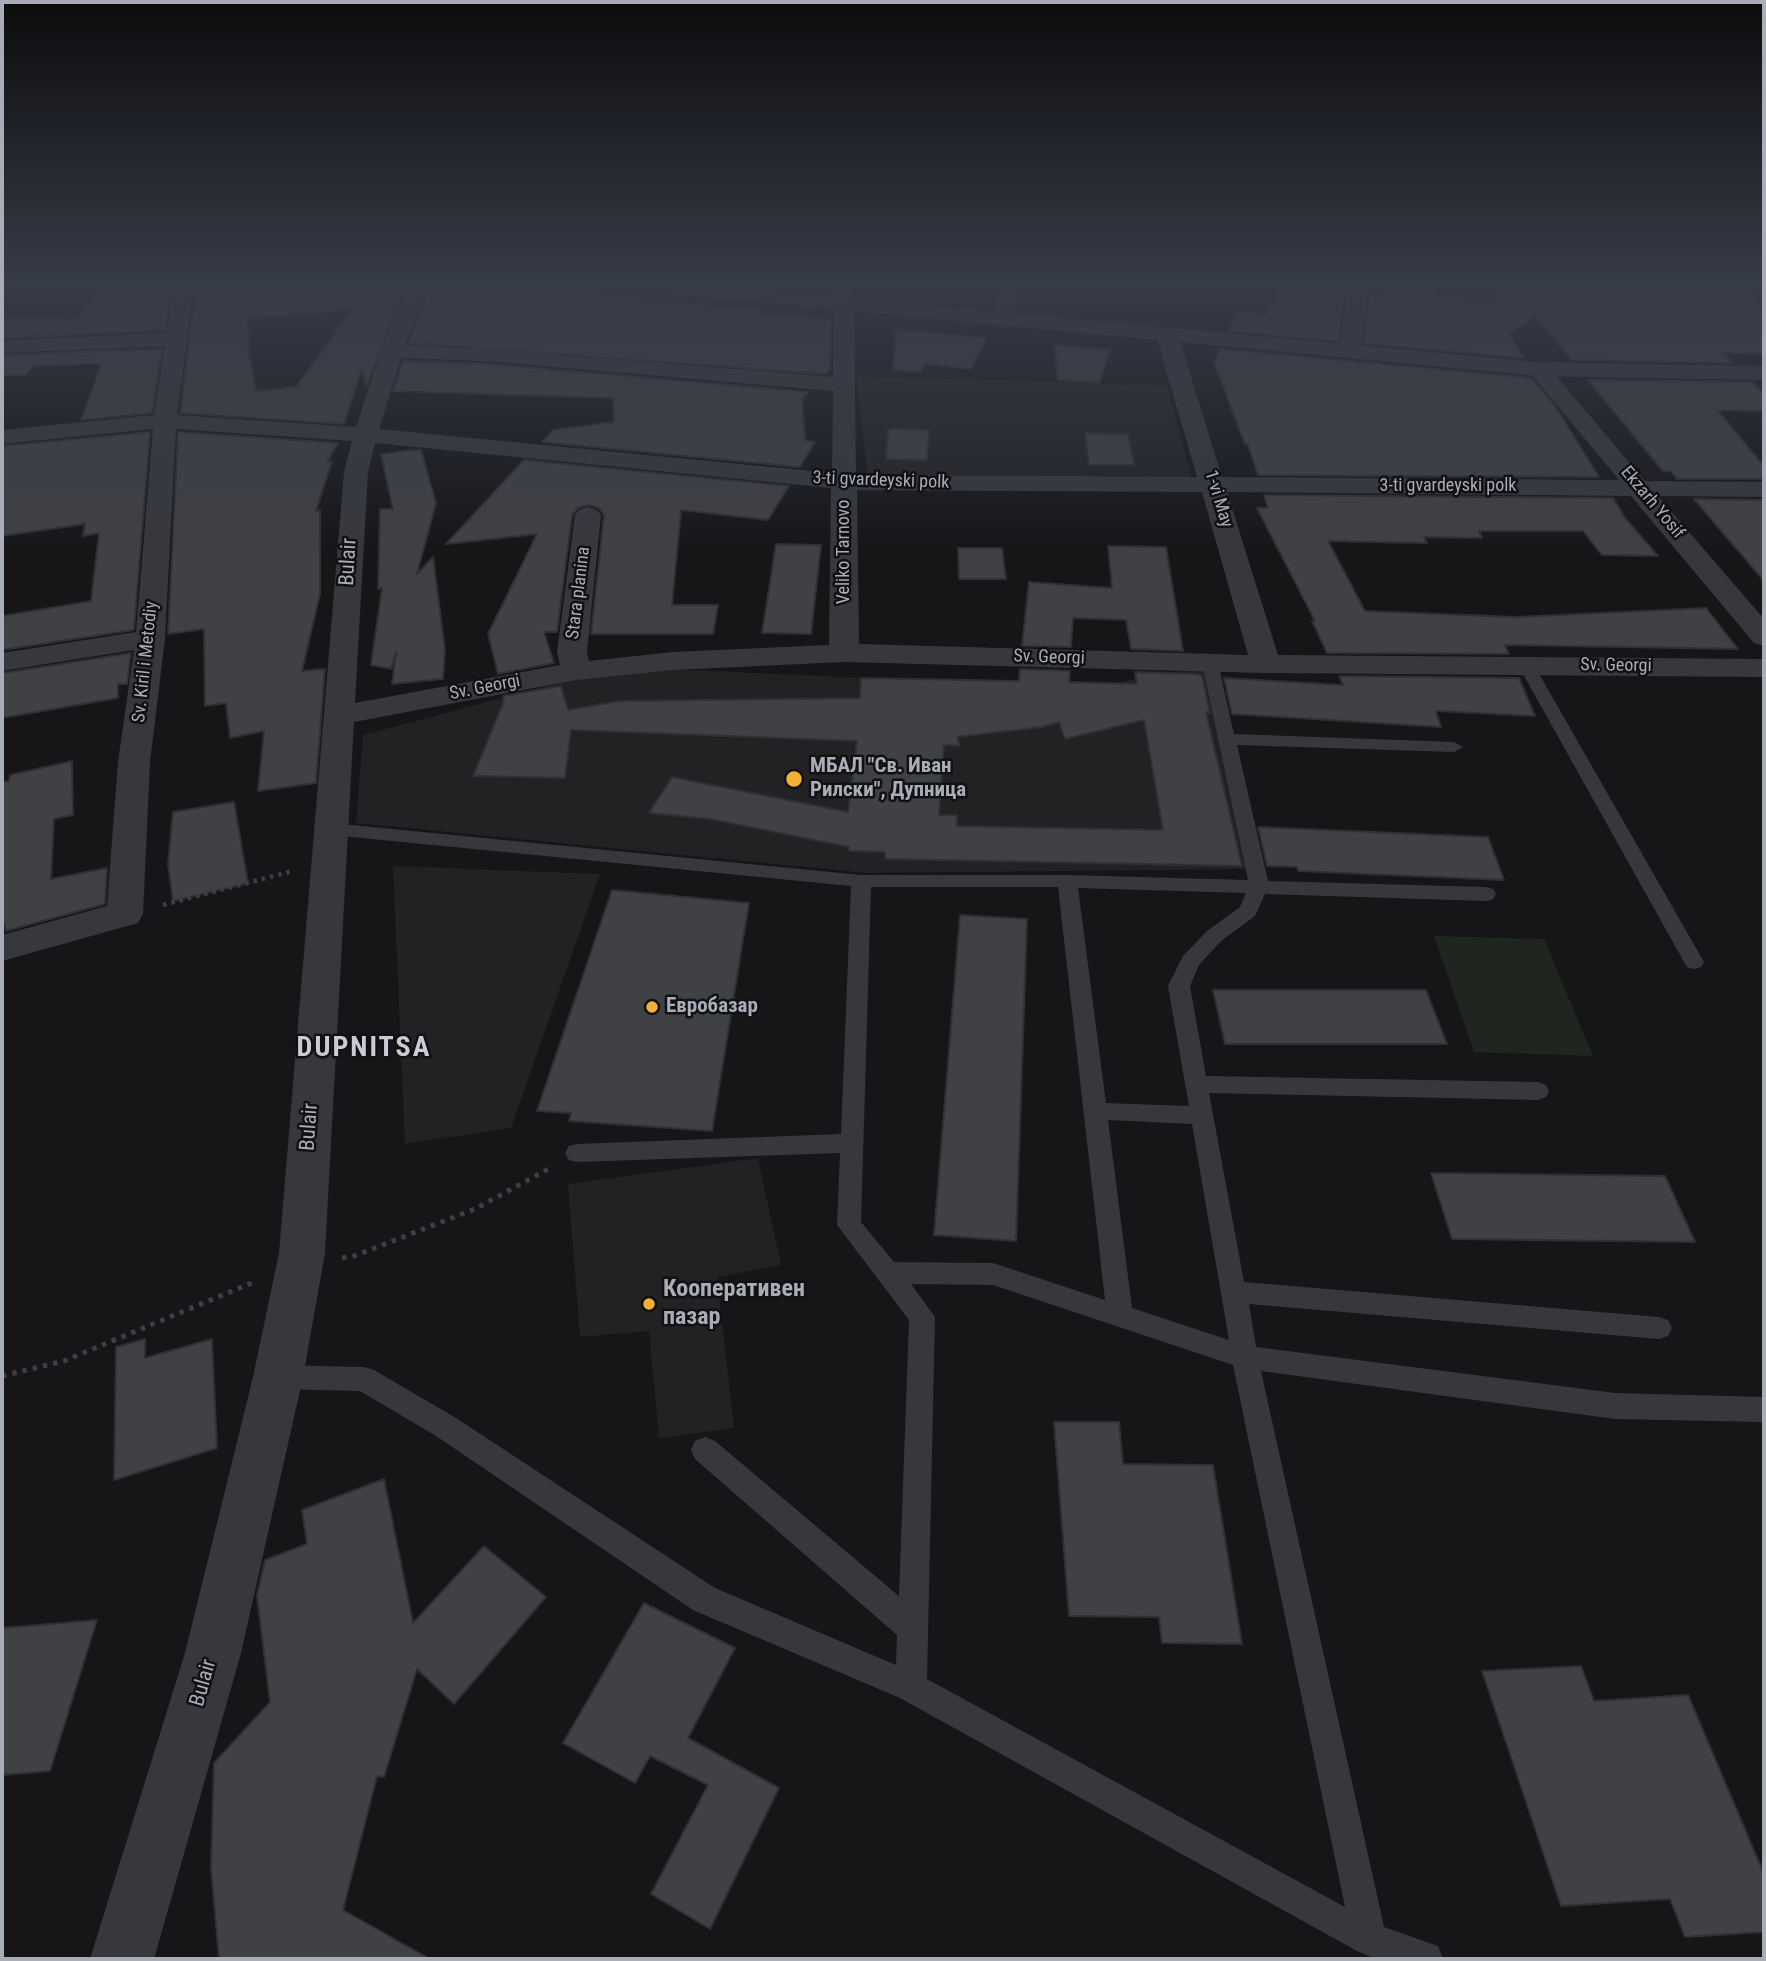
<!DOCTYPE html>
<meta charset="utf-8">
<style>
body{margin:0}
#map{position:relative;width:1766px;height:1961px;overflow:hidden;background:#161618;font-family:"Roboto Condensed",sans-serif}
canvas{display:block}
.frame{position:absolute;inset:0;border:4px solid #a8adb8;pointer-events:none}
</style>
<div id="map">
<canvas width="1766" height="1961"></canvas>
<div class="frame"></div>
</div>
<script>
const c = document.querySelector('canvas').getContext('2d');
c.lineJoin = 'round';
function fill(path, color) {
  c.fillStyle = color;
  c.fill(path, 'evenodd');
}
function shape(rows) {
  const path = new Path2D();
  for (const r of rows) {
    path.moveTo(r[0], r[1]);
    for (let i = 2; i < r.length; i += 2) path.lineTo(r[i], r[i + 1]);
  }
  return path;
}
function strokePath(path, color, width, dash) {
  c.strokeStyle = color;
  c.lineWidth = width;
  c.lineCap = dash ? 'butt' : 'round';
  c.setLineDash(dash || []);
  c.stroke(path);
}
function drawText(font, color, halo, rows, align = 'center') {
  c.font = font + ' "Roboto Condensed",sans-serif';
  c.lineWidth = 5;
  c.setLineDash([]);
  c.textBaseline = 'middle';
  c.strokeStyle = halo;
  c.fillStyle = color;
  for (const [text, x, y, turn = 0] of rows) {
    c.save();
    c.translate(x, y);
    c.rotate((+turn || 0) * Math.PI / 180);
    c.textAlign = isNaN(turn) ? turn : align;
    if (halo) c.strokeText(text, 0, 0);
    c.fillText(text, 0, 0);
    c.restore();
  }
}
fill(shape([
 [856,376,1167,386,1192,479,868,477],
 [1203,667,1250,869,866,873,356,823,363,735,569,680,673,669,861,678,1113,683],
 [393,866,600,874,511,1128,405,1144],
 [758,1158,781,1265,717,1277,734,1428,659,1438,649,1331,580,1337,568,1184]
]), '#222225');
fill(shape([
 [1434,936,1544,939,1593,1056,1474,1052]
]), '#1e261f');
const building = shape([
 [101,284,171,284,165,330,2,338,2,318,77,319,97,295,101,284],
 [197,284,406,284,366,387,362,368,344,424,180,413,197,284],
 [353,309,296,387,256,391,249,355,247,318,353,309],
 [431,284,579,284,574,289,667,302,766,311,762,315,831,319,830,369,826,374,409,343,431,284],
 [1284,284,1345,289,1338,341,1229,331,1239,311,1267,315,1284,284],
 [1388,284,1435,284,1434,294,1495,302,1495,287,1530,290,1529,284,1668,284,1752,294,1764,313,1764,354,1723,353,1733,363,1572,360,1536,315,1509,334,1524,358,1364,343,1370,292,1387,294,1388,284],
 [896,330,986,338,971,369,925,364,920,372,893,370,896,330],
 [1054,345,1110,350,1099,383,1058,380,1054,345],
 [162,349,152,413,81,420,102,363,34,366,25,375,2,375,2,355,162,349],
 [1220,349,1531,378,1555,406,1599,477,1258,475,1248,445,1245,444,1214,362,1220,349],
 [403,361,487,364,809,392,802,399,805,440,815,442,800,467,542,442,553,430,614,422,613,398,393,391,403,361],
 [1588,380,1752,382,1764,395,1764,411,1717,410,1764,466,1764,479,1677,479,1671,471,1663,471,1588,380],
 [888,429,929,430,927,460,886,459,888,429],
 [150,432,134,630,2,650,2,616,91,601,99,533,83,536,85,524,2,536,2,446,150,432],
 [178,432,338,443,327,462,332,461,316,511,320,510,320,594,302,671,325,669,316,783,258,791,264,731,230,738,226,703,205,706,204,629,168,634,178,432],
 [1085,433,1128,434,1134,465,1089,465,1085,433],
 [414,450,421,450,436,503,417,574,433,557,445,650,443,679,392,684,396,652,391,669,371,665,382,588,378,589,380,509,393,509,381,454,414,450],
 [524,460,789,486,768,520,681,510,672,605,718,605,713,634,591,634,604,515,599,508,589,505,578,508,572,515,557,632,544,632,554,663,498,674,488,634,537,534,446,544,524,460],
 [1264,495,1613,498,1625,518,1658,556,1602,555,1583,531,1479,531,1482,538,1424,537,1427,543,1328,541,1365,611,1516,617,1706,608,1738,649,1505,645,1509,654,1327,653,1312,621,1315,621,1257,508,1268,508,1264,495],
 [1694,499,1764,500,1764,581,1694,499],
 [776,544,821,545,811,634,762,633,776,544],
 [1108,546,1166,547,1183,651,1131,649,1126,620,1073,618,1071,647,1022,646,1029,582,1112,588,1108,546],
 [958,548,1002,548,1006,579,959,579,958,548],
 [131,653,127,684,118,684,118,698,2,718,2,673,131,653],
 [1020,669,1070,671,1069,682,1137,684,1135,672,1197,674,1202,676,1210,713,1206,712,1242,866,885,859,885,852,849,851,849,847,710,819,649,813,672,777,848,812,857,741,571,730,565,778,473,776,504,701,503,696,561,686,568,710,619,701,860,698,861,678,1019,681,1020,669],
 [1144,720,1163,830,957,826,957,815,939,815,944,745,960,746,957,737,1042,727,1059,722,1065,739,1144,720],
 [1339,676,1519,678,1535,716,1436,711,1441,727,1232,714,1224,678,1343,685,1339,676],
 [72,761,73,815,54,819,51,879,107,868,105,904,6,931,2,917,2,782,9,781,10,775,72,761],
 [234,802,248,883,173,901,168,864,173,812,234,802],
 [1258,827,1488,837,1504,880,1298,871,1297,867,1267,866,1258,827],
 [612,890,749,903,712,1131,569,1121,571,1113,537,1111,612,890],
 [960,915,1027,919,1016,1241,934,1235,960,915],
 [1213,990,1426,990,1447,1044,1225,1044,1213,990],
 [1431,1173,1665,1176,1695,1242,1452,1239,1431,1173],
 [145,1339,145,1358,212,1339,217,1448,114,1480,116,1347,145,1339],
 [1054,1422,1119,1422,1123,1464,1213,1465,1242,1644,1162,1643,1159,1617,1069,1616,1054,1422],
 [384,1479,413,1623,484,1546,546,1597,454,1704,417,1669,384,1777,377,1776,343,1910,430,1959,219,1959,211,1868,214,1763,270,1702,257,1596,265,1560,307,1544,302,1510,384,1479],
 [644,1603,735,1648,688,1738,779,1788,710,1929,651,1894,708,1785,650,1756,635,1783,563,1743,644,1603],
 [97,1620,50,1771,2,1775,2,1628,97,1620],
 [1581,1666,1594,1701,1688,1695,1764,1874,1764,1932,1685,1937,1670,1899,1561,1906,1482,1671,1581,1666]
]);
fill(building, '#404145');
strokePath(building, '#303034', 2);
strokePath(shape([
 [163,905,293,871]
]), '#3d3f44', 4.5, [3.5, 5]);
strokePath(shape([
 [342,1258,354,1256,475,1209,552,1167],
 [2,1376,64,1361,254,1282]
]), '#3d3f44', 5, [4.5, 6]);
fill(shape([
 [1210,658,1218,663,1234,734,1454,742,1463,747,1454,752,1237,745,1268,881,1486,887,1493,889,1496,894,1493,899,1486,901,1265,894,1255,916,1221,941,1199,965,1190,986,1206,1076,1538,1082,1546,1085,1549,1091,1546,1097,1538,1100,1209,1093,1244,1282,1659,1317,1668,1320,1672,1328,1668,1336,1659,1339,1249,1304,1256,1347,1615,1393,1764,1397,1764,1422,1615,1419,1261,1371,1384,1927,1438,1946,1443,1959,1376,1959,1357,1951,900,1698,693,1610,436,1436,360,1391,278,1389,269,1386,265,1377,269,1368,278,1365,364,1367,374,1370,456,1418,715,1588,896,1665,897,1635,695,1459,691,1450,695,1441,705,1437,715,1441,899,1596,909,1320,837,1225,840,1153,577,1162,569,1160,565,1153,569,1146,577,1144,841,1134,851,886,331,835,322,829,331,823,861,875,1067,875,1248,880,1202,663,1210,658],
 [871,887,1058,887,1105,1300,993,1263,894,1262,861,1222,871,887],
 [1078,888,1246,893,1240,907,1207,931,1183,956,1168,986,1189,1106,1106,1103,1078,888],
 [1108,1120,1192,1124,1229,1340,1132,1308,1108,1120],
 [911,1284,993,1285,1233,1365,1345,1907,927,1679,935,1317,911,1284],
 [1526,660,1534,665,1704,962,1701,967,1694,969,1687,967,1684,962,1518,665,1526,660]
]), '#37383d');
fill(shape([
 [174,284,194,284,177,415,356,427,381,351,409,284,429,284,405,345,487,349,833,377,834,304,830,284,850,284,854,304,856,475,1197,477,1156,335,1160,331,1167,329,1174,331,1178,335,1222,477,1619,480,1527,369,1530,364,1538,362,1546,364,1645,481,1764,482,1764,497,1658,496,1764,619,1764,646,1754,643,1631,496,1227,492,1278,655,1764,659,1764,677,1266,673,844,662,673,670,576,680,354,722,325,1253,303,1377,241,1653,154,1959,90,1959,185,1653,253,1377,279,1253,344,472,352,441,176,429,165,639,150,762,143,914,138,923,2,961,2,935,107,906,118,762,134,650,2,671,2,653,136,632,153,429,2,444,2,430,154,415,165,346,2,353,2,341,167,333,174,284],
 [401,358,487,361,833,391,832,473,379,429,401,358],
 [375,443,831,488,829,645,673,652,589,661,587,652,601,515,597,510,588,507,579,510,575,515,557,652,560,665,355,703,368,472,375,443],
 [857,490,1202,492,1248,655,859,644,857,490],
 [1002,284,1022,284,1011,319,1008,323,1001,325,994,323,991,319,1002,284],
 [1348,284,1368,284,1361,351,1358,356,1350,357,1342,356,1339,351,1348,284],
 [1726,284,1764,284,1764,293,1736,290,1726,284]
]), '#37383d');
fill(shape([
 [621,284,698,284,1538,362,1764,366,1764,380,1538,376,631,290,621,284]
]), '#37383d');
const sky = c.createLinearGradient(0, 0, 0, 559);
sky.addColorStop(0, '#0c0c0d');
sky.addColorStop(0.51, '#363c48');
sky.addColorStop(1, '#363c4800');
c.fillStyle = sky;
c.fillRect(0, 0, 1766, 559);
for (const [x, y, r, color] of [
 [794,779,9,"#f2b134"],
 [652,1007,7,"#f2b134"],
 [649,1304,7,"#f2b134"]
]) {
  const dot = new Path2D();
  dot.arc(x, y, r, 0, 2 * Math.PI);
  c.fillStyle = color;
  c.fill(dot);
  strokePath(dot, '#111113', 2.5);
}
drawText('18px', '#a8adb8', '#111113', [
 ["3-ti gvardeyski polk",881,481,2],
 ["3-ti gvardeyski polk",1448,486],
 ["1-vi May",1218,499,73],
 ["Ekzarh Yosif",1652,503,50],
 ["Veliko Tarnovo",844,552,-90],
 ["Stara planina",579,593,-83],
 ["Sv. Georgi",1049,658,2],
 ["Sv. Kiril i Metodiy",146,662,-84],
 ["Sv. Georgi",1616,666,1],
 ["Sv. Georgi",485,688,-11]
]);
drawText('21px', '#a8adb8', '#111113', [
 ["Bulair",349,562,-87],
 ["Bulair",310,1127,-86],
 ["Bulair",204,1683,-74]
]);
drawText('bold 21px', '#a8adb8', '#111113', [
 ["МБАЛ \"Св. Иван",810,767],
 ["Рилски\", Дупница",810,791],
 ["Евробазар",666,1007]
], 'left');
drawText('bold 24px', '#a8adb8', '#111113', [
 ["Кооперативен",663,1290],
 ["пазар",663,1318]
], 'left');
c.letterSpacing = '2px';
drawText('bold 28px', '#c9ccd4', '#111113', [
 ["DUPNITSA",364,1049]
]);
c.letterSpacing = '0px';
</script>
